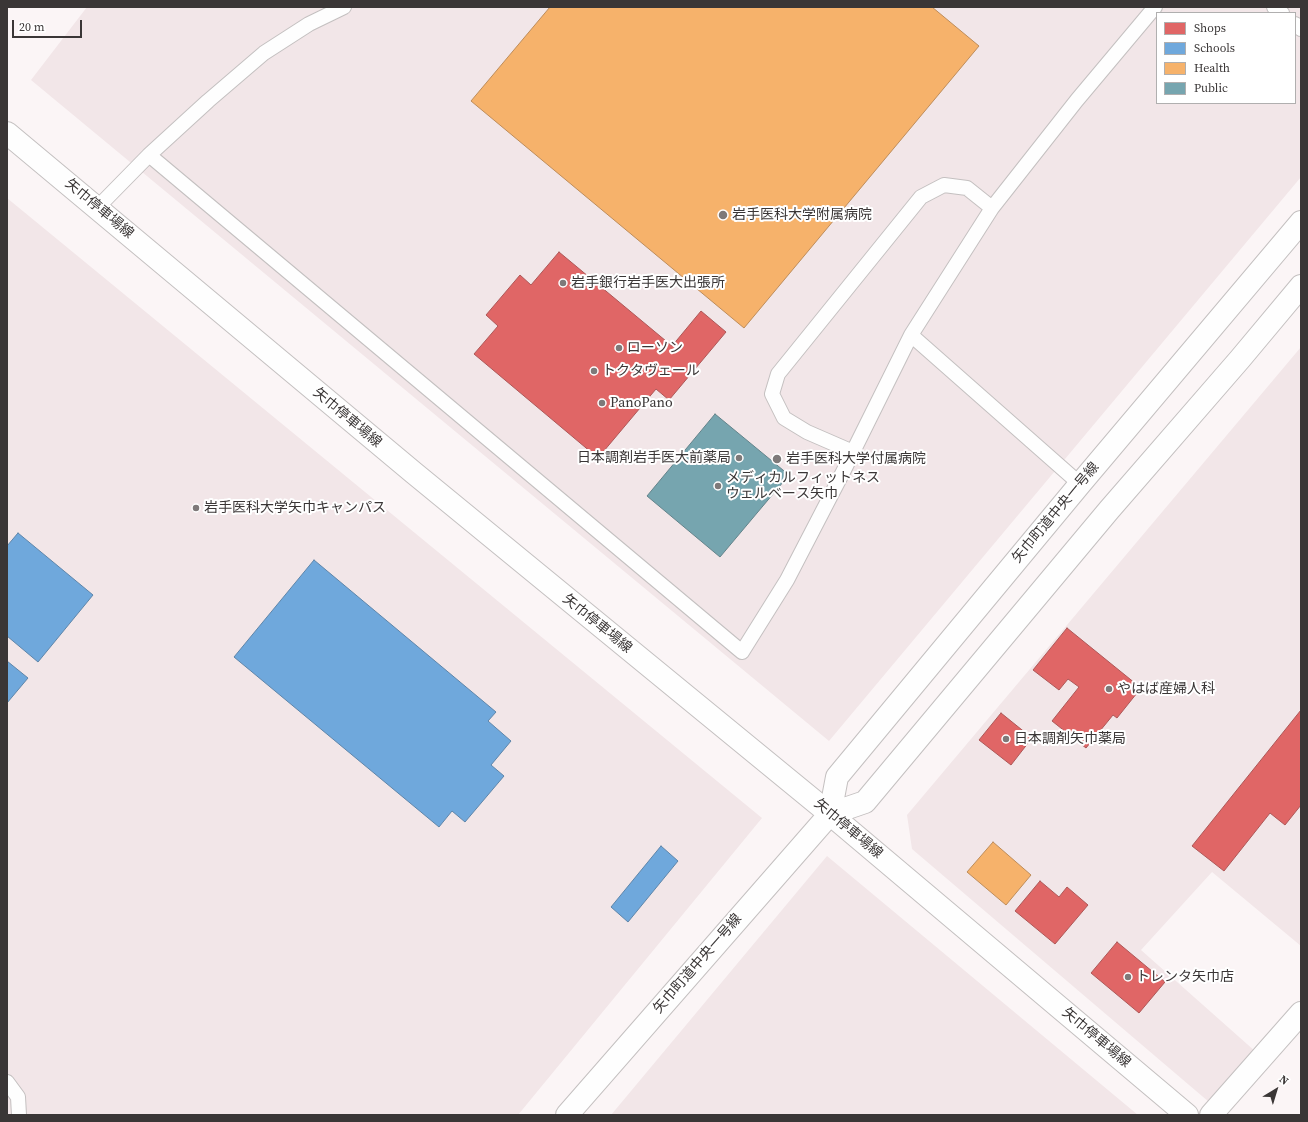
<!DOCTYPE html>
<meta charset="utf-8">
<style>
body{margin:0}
#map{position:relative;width:1308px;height:1122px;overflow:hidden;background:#fbf5f6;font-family:"Source Serif 4",serif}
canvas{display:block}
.frame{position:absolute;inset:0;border:8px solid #3a3636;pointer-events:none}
.legend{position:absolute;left:1156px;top:12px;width:140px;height:92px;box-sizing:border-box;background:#fff;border:1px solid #b0afaf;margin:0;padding:5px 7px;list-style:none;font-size:12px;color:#3a3636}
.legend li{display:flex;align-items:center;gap:8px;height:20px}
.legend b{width:20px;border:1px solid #b0afaf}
.north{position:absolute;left:1256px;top:1070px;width:40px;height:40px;-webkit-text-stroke:3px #fff;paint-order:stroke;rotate:38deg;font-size:11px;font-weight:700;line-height:16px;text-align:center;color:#3a3636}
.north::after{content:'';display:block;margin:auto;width:14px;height:18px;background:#3a3636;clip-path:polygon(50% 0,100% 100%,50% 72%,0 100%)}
.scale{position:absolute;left:12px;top:20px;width:70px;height:18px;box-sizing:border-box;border:2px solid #3a3636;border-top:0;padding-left:5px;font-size:12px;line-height:14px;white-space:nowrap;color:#3a3636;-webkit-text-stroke:3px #fff;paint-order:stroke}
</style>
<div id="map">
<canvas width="1308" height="1122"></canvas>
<div class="frame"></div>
<ul class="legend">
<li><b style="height:11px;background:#e06666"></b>Shops</li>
<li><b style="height:11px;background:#6fa8dc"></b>Schools</li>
<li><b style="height:11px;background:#f6b26b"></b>Health</li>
<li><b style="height:11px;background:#76a5af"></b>Public</li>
</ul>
<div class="north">N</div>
<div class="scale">20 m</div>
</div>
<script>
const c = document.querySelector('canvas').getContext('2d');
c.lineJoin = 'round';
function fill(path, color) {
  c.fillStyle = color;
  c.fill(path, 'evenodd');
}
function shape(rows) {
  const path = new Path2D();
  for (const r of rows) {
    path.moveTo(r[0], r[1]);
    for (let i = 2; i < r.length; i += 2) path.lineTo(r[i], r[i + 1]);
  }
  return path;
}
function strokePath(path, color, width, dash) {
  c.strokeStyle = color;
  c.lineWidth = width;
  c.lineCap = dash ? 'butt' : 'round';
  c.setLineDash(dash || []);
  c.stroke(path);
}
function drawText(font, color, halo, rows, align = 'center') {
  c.font = font + ' "Source Serif 4","Noto Sans JP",serif';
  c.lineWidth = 4;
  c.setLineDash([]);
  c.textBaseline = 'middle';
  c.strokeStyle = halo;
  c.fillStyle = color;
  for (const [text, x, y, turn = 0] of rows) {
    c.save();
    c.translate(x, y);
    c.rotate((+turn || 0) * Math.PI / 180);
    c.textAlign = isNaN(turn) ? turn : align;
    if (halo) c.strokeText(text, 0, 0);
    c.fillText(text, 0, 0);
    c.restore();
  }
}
fill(shape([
 [87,7,1301,7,1301,177,829,741,31,80],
 [1157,13,1295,13,1295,103,1157,103],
 [7,198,762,818,518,1115,7,1115],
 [1301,347,1301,946,1212,872,1141,950,1256,1052,1209,1102,912,849,907,815],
 [827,856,1138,1115,611,1115]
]), '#f2e6e8');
const shops = shape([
 [559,252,672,346,701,311,726,332,669,400,656,389,598,458,474,354,498,326,486,315,520,275,531,285,559,252],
 [1067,628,1141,688,1117,718,1113,715,1086,748,1052,721,1079,687,1068,679,1059,690,1033,670,1067,628],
 [1301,710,1301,805,1285,825,1270,813,1224,871,1192,846,1301,710],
 [1001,713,1032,738,1011,765,979,740,1001,713],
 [1040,881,1059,897,1067,887,1088,905,1055,944,1015,911,1040,881],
 [1117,942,1165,982,1139,1013,1091,973,1117,942]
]);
fill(shops, '#e06666');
strokePath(shops, '#ae5858', 1);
const schools = shape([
 [18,533,93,595,38,662,7,636,7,546,18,533],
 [314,560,496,712,488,721,511,741,491,765,504,776,465,822,452,811,439,827,234,657,314,560],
 [7,661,28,678,7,703,7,661],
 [661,846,678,861,628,922,611,907,661,846]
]);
fill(schools, '#6fa8dc');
strokePath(schools, '#5f86aa', 1);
const health = shape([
 [550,7,932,7,979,46,744,328,471,101,550,7],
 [993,842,1031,875,1006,905,967,872,993,842]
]);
fill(health, '#f6b26b');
strokePath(health, '#be8d5b', 1);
const public = shape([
 [715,414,789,475,720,557,647,496,715,414]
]);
fill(public, '#76a5af');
strokePath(public, '#64848b', 1);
const service = shape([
 [1274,7,1282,13],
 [1295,24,1301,29],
 [149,155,742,652,787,580,843,472,911,335,992,208,1077,100,1155,7],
 [97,208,149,155,208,101,264,53,309,24,344,7],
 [911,335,1080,484],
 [853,452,807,432,784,418,772,394,778,374,921,197,944,185,967,188,992,208],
 [7,1082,18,1097,19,1115]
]);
const minor = shape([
 [1211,1115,1301,1013]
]);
const tertiary = shape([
 [830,814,865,802,1109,510,1240,359,1301,286],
 [567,1115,830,814,837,777,1080,484,1301,222]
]);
const secondary = shape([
 [7,133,414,473,830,814,1187,1115]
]);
strokePath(service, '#c4c0c0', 16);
strokePath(minor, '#c4c0c0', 24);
strokePath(tertiary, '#c4c0c0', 24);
strokePath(secondary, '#c4c0c0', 24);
strokePath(service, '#fefefe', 14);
strokePath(minor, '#fefefe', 22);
strokePath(tertiary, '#fefefe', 22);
strokePath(secondary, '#fefefe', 22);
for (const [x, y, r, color] of [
 [723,215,5,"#7e7979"],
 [563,283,4,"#7e7979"],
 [619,348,4,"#7e7979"],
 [594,371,4,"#7e7979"],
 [602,403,4,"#7e7979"],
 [739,458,4,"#7e7979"],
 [777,459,5,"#7e7979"],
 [718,486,4,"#7e7979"],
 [196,508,4,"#7e7979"],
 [1109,689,4,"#7e7979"],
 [1006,739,4,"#7e7979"],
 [1128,977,4,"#7e7979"]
]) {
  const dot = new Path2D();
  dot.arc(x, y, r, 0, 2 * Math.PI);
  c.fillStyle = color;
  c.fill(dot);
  strokePath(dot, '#fff', 1.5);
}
drawText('14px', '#3a3636', '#fff', [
 ["矢巾停車場線",99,209,40],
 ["矢巾停車場線",347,418,40],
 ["矢巾町道中央一号線",1056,513,-50],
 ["矢巾停車場線",597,624,39],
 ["矢巾停車場線",848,829,40],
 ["矢巾町道中央一号線",698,964,-49],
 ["矢巾停車場線",1096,1038,40]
]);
drawText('14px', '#3a3636', '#fff', [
 ["岩手医科大学附属病院",732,215],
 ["岩手銀行岩手医大出張所",571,283],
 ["ローソン",627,348],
 ["トクタヴェール",602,371],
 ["PanoPano",610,403],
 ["日本調剤岩手医大前薬局",731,458,"right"],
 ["岩手医科大学付属病院",786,459],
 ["メディカルフィットネス",726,478],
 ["ウェルベース矢巾",726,494],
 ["岩手医科大学矢巾キャンパス",204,508],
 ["やはば産婦人科",1117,689],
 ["日本調剤矢巾薬局",1014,739],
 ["トレンタ矢巾店",1136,977]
], 'left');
</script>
